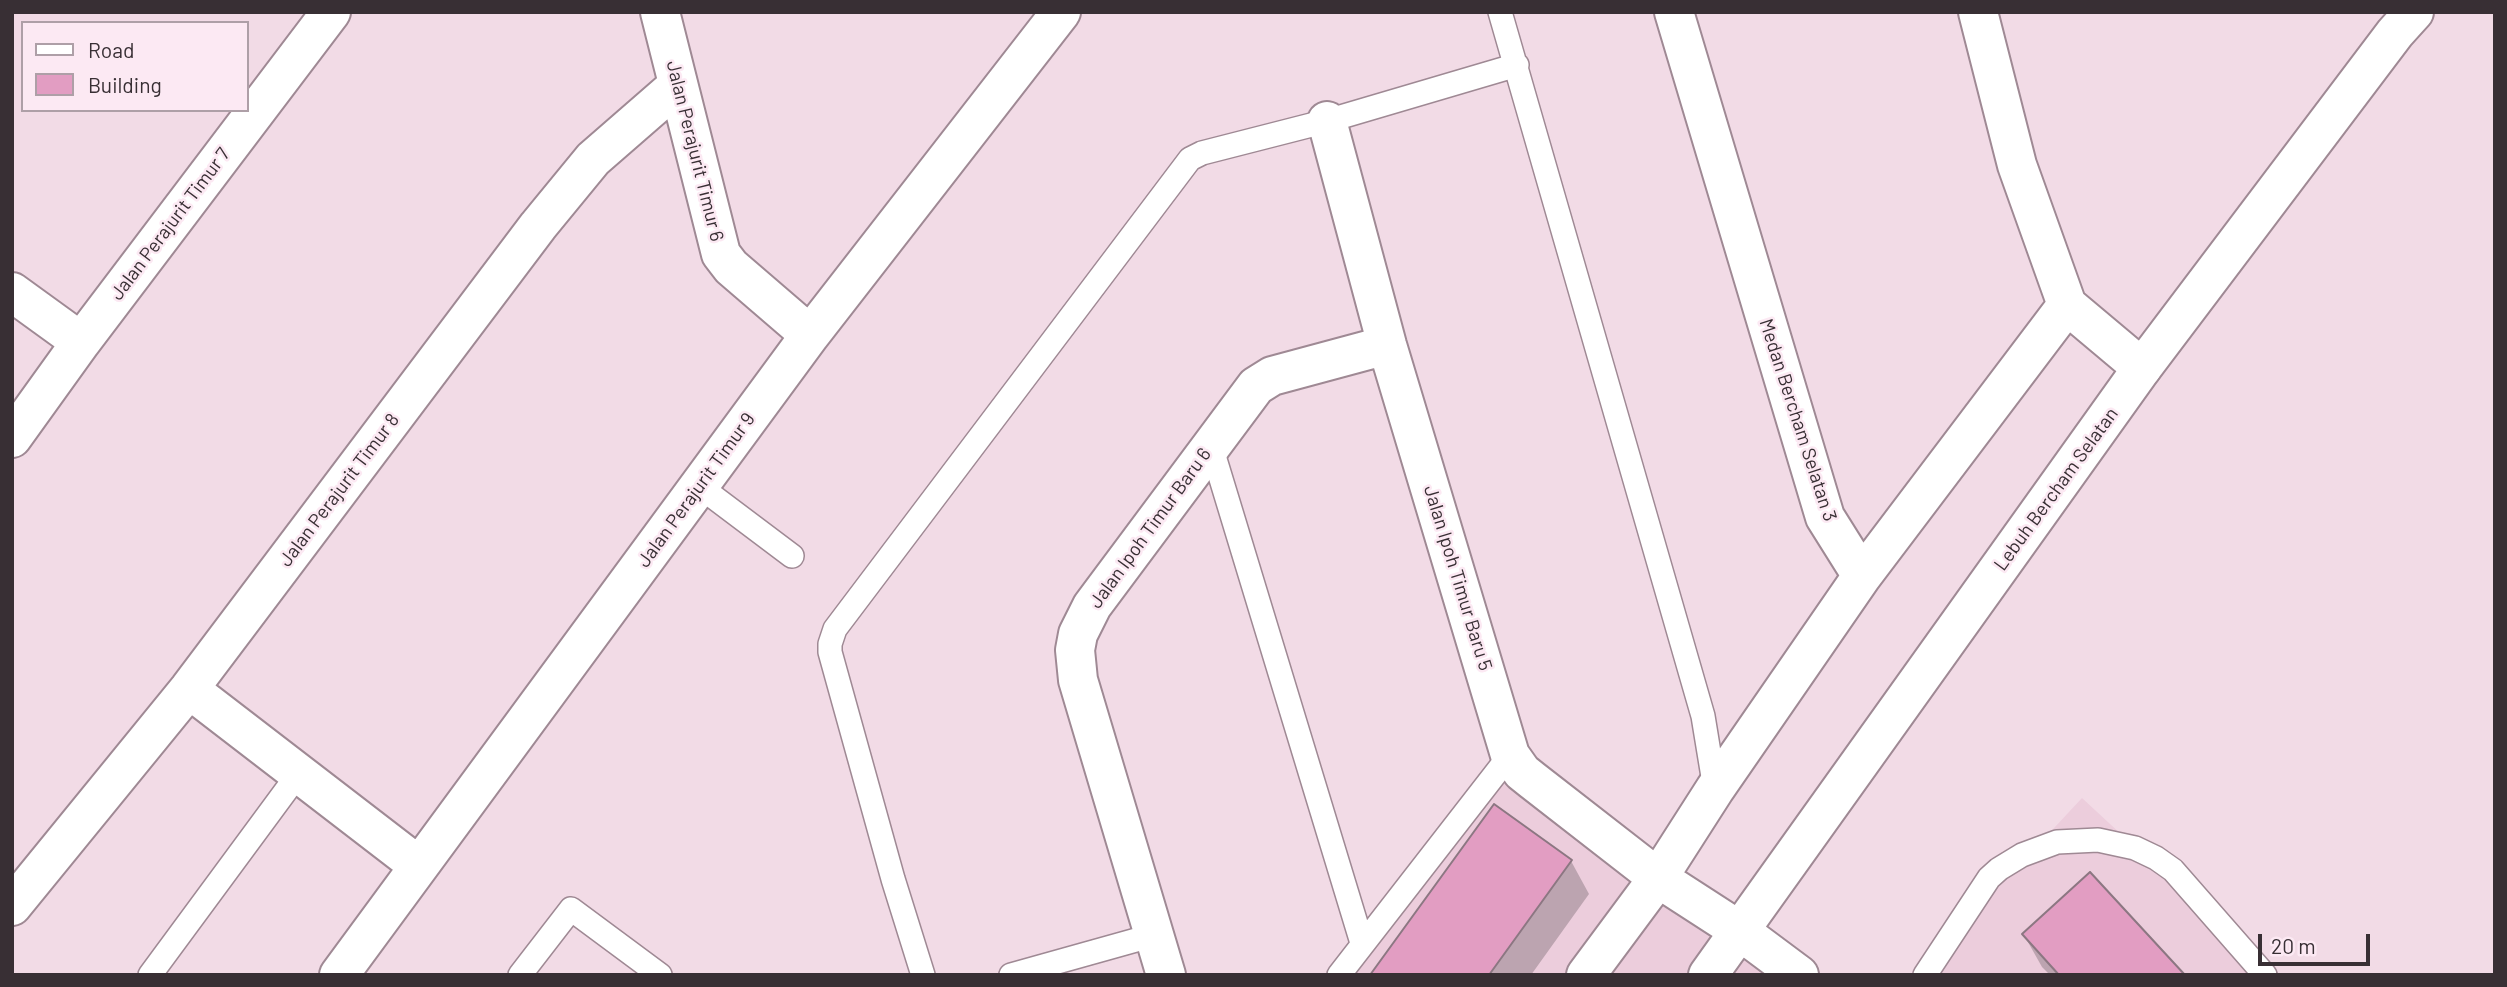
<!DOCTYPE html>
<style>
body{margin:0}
#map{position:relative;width:2507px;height:987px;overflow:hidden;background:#f2dbe6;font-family:Barlow,sans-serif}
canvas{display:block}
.frame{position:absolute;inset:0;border:14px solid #382f34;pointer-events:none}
.legend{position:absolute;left:21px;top:21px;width:228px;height:91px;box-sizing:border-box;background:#fce9f3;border:2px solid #ae9fa7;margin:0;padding:9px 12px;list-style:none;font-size:21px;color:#382f34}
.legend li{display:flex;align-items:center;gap:14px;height:35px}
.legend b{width:35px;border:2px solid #ae9fa7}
.scale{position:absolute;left:2258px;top:934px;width:112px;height:32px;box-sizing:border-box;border:4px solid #382f34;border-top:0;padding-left:9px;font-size:21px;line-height:24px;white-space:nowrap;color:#382f34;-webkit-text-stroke:5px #fce9f3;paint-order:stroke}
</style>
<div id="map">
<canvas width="2507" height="987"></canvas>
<div class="frame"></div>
<ul class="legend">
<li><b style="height:9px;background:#fff"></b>Road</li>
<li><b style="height:19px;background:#e29dc2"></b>Building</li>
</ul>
<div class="scale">20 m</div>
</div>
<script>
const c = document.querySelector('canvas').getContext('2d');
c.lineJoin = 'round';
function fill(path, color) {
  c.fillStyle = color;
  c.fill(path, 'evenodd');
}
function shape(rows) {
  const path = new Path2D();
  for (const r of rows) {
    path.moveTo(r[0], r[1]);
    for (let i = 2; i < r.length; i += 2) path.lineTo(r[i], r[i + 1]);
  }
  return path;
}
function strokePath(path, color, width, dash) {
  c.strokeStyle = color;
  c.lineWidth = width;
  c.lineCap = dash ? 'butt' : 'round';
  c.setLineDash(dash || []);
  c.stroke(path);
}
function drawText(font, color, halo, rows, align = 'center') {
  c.font = font + ' Barlow,sans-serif';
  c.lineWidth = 5;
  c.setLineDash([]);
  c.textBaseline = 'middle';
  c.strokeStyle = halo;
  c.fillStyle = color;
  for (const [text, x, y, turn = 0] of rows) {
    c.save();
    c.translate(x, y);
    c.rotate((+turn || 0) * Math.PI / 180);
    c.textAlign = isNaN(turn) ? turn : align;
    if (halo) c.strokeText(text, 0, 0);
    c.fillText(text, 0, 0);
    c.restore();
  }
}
fill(shape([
 [1505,767,1815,975,1349,975],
 [2082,798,2273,975,1917,975]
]), '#eccddc');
fill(shape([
 [1571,861,1589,894,1531,975,1372,975],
 [2024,935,2183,975,2050,975,2042,967]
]), '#0003');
const building = shape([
 [1494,804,1572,860,1489,975,1370,975,1494,804],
 [2090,872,2185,975,2059,975,2022,934,2090,872]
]);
fill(building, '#e29dc2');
strokePath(building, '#8c7782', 2);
const lane = shape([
 [1500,12,1703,716,1715,789],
 [1211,446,1362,943],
 [699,486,792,556],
 [150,975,299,773],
 [520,975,571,909,660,975],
 [923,975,893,879,830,652,830,644,835,629,1190,159,1202,153,1327,121,1517,65],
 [1011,975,1154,935],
 [1339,975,1510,755],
 [1925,975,1989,878,1999,869,2022,855,2057,842,2098,840,2135,848,2156,858,2173,870,2265,975]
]);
const street = shape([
 [660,12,721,254,731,267,810,335],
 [1674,12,1825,517,1862,576,2067,305],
 [1978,12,2017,165,2067,305,2142,368],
 [1327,121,1387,345,1510,755,1522,772,1532,780,1658,878,1740,931],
 [12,292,81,342],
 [12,438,81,342,331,12],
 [189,689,419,866],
 [12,906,189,689,538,226,593,159,678,85],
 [339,975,810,335,1061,12],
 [1166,975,1078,680,1075,650,1078,634,1092,606,1256,386,1272,376,1387,345],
 [1586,975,1658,878,1715,789,1862,576]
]);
const secondary = shape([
 [1740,931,1799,975],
 [1708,975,2142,368,2395,33,2414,12]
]);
strokePath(lane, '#9f8994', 26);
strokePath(street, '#9f8994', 42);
strokePath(secondary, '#9f8994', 42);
strokePath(lane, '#fff', 23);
strokePath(street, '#fff', 38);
strokePath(secondary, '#fff', 38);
drawText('19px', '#382f34', '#fce9f3', [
 ["Jalan Perajurit Timur 6",695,151,76],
 ["Jalan Perajurit Timur 7",170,224,-53],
 ["Medan Bercham Selatan 3",1798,420,72],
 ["Lebuh Bercham Selatan",2056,489,-54],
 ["Jalan Perajurit Timur 8",339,490,-53],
 ["Jalan Perajurit Timur 9",696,490,-54],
 ["Jalan Ipoh Timur Baru 6",1150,528,-54],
 ["Jalan Ipoh Timur Baru 5",1458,578,73]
]);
</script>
